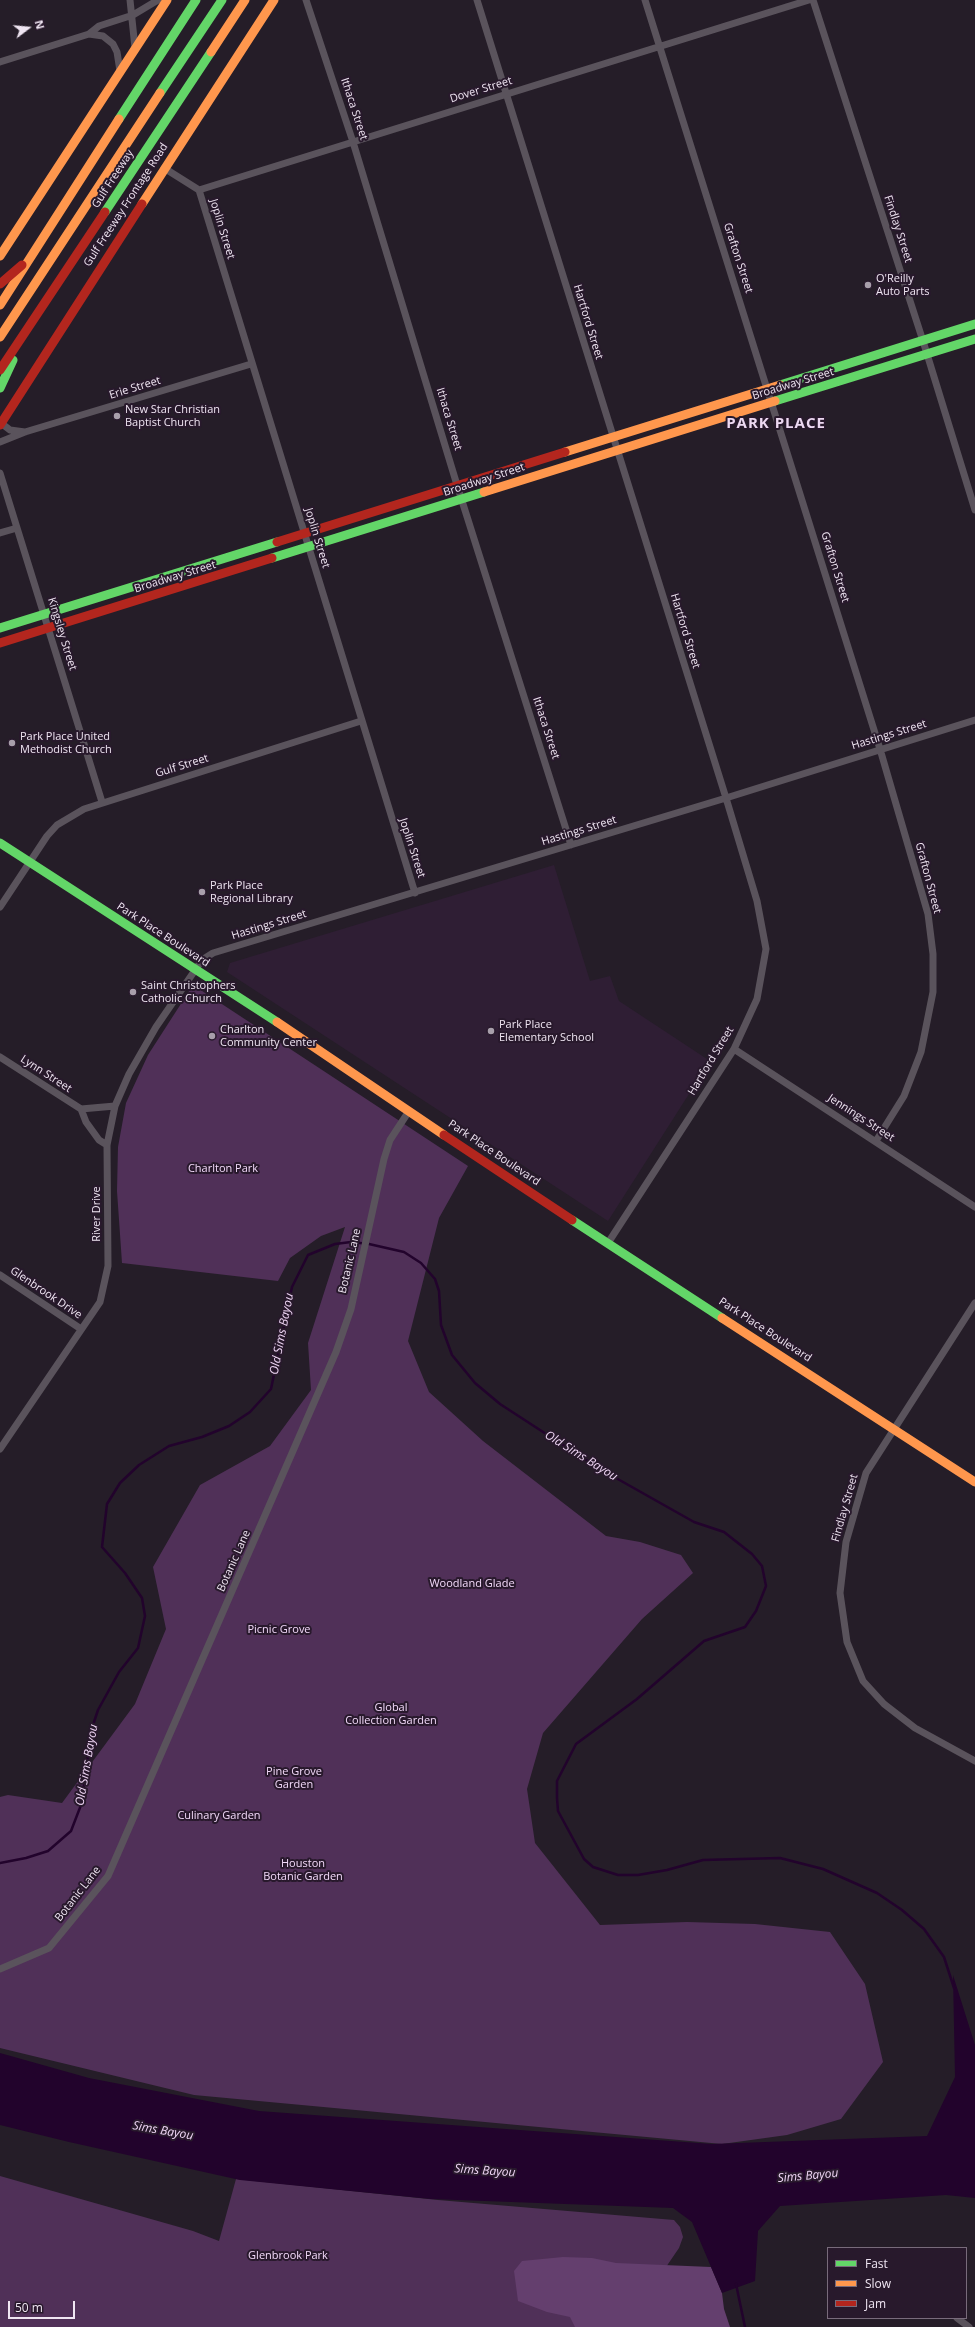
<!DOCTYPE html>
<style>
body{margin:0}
#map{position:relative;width:975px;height:2327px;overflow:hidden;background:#251d28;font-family:"Open Sans",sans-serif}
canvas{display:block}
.legend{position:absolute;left:827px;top:2247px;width:140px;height:72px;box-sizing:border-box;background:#28192c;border:1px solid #786b7b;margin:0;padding:5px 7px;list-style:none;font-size:12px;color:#efe5f2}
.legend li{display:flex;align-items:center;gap:8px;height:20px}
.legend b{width:20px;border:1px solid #786b7b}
.north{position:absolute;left:8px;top:8px;width:40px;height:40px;-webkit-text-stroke:3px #28192c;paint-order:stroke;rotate:74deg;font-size:11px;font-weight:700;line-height:16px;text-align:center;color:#efe5f2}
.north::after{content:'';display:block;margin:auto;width:14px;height:18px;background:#efe5f2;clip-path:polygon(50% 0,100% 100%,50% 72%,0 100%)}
.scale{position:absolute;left:8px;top:2301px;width:67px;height:18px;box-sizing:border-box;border:2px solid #efe5f2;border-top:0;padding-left:5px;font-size:12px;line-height:14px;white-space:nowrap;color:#efe5f2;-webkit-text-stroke:3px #28192c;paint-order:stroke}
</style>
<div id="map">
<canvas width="975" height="2327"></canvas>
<ul class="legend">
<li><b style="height:5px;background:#63d668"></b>Fast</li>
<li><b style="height:5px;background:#ff974d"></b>Slow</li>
<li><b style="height:5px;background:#b3261e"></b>Jam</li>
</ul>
<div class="north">N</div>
<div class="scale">50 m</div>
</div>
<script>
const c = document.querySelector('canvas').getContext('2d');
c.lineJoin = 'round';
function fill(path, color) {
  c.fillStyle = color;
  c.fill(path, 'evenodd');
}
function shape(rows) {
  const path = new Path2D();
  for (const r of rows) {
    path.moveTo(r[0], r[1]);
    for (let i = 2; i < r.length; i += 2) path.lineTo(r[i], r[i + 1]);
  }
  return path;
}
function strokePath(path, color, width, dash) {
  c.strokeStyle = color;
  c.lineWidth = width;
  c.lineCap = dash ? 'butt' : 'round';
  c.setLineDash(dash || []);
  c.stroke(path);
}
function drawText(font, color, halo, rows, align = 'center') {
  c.font = font + ' "Open Sans",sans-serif';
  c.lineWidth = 4;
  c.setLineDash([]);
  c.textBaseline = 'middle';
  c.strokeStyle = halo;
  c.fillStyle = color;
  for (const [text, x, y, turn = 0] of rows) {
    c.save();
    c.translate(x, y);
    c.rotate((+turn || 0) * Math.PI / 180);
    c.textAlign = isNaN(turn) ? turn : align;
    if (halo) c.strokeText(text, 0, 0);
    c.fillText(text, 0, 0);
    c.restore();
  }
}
fill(shape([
 [554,865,590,981,610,976,619,1001,710,1061,608,1221,227,972,230,963]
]), '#2f1e34');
fill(shape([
 [193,985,468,1166,439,1218,408,1341,429,1392,483,1441,606,1536,640,1542,681,1555,693,1573,642,1619,543,1733,527,1789,535,1843,600,1925,687,1922,755,1924,830,1932,865,1984,883,2062,841,2119,787,2135,722,2144,194,2095,0,2048,0,1797,8,1795,62,1803,135,1704,166,1629,153,1567,200,1485,270,1446,311,1390,308,1343,345,1227,321,1236,290,1258,278,1281,122,1263,117,1191,118,1147,126,1103,148,1055],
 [0,2176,193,2231,219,2241,236,2179,438,2200,674,2220,680,2227,683,2237,679,2248,625,2327,0,2327]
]), '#503058');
fill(shape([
 [563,2257,592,2258,616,2263,711,2267,722,2293,724,2309,730,2327,575,2327,570,2317,547,2312,518,2301,514,2271,522,2261]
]), '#643f6e');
fill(shape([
 [953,1975,975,2045,975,2198,946,2195,780,2206,758,2231,755,2281,722,2293,692,2222,673,2208,431,2199,240,2180,69,2142,0,2125,0,2053,89,2078,259,2111,712,2144,927,2136,955,2077]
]), '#22032c');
strokePath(shape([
 [0,1863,26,1858,48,1851,71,1831,81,1805,92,1728,98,1710,119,1672,138,1648,145,1616,142,1598,125,1573,102,1547,107,1504,120,1483,139,1465,169,1446,202,1437,229,1426,250,1412,271,1389,292,1287,308,1255,335,1244,351,1242,369,1244,404,1252,421,1263,435,1279,439,1291,441,1325,452,1355,475,1383,500,1404,600,1469,694,1522,724,1532,752,1554,762,1566,766,1586,756,1611,745,1627,704,1641,637,1699,576,1744,557,1781,557,1798,558,1811,584,1859,593,1867,618,1875,638,1875,667,1870,703,1860,780,1858,823,1869,877,1893,902,1910,924,1929,944,1957,954,1988],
 [736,2284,745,2327]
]), '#22032c', 2.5);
strokePath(shape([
 [130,0,135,48],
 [306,0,353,142,457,485,571,845],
 [477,0,726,798,757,901,766,949,757,999,734,1049,608,1243],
 [645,0,880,749,928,914,933,954,933,992,921,1052,904,1096,876,1141],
 [813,0,923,341,975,510],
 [89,34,103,36,113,44,117,52,120,71],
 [0,62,89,34,99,26,133,15,158,0],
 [164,168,199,190,809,0],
 [199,190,415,893],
 [1,423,10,430,25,432],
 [0,442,25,432,251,364],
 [0,473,102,802],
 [0,533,17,528],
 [0,907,47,836,57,825,84,809,361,721],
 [734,1049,975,1207],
 [0,1057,81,1109,115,1106],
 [81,1109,86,1122,99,1140,107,1145],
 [0,1275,81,1329],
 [975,1303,866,1473,846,1542,840,1593,847,1642,863,1681,884,1704,915,1728,975,1761],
 [0,1449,100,1302,108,1266,107,1145,115,1106,129,1074,156,1027,202,960,213,953,726,798,975,720],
 [0,1969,49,1948,108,1876,336,1352,351,1309,384,1159,390,1140,409,1111],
 [957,2318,969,2327]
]), '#5a535c', 7);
strokePath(shape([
 [160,93,222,0],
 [119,119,196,0],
 [105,212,211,52],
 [780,385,975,324],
 [0,388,13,360],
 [775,401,975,339],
 [272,558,484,492],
 [0,628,277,542],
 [0,843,277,1022],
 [572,1220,722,1318]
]), '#63d668', 9);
strokePath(shape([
 [211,52,245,0],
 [142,204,274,0],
 [0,256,167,0],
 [0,305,119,119],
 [0,337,160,93],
 [565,452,780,385],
 [484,492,775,401],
 [277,1022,444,1135],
 [722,1318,975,1482]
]), '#ff974d', 9);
strokePath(shape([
 [0,284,22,265],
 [0,370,105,212],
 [0,425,142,204],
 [277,542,565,452],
 [0,643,272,558],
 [444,1135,572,1220]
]), '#b3261e', 9);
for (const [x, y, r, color] of [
 [868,285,4,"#a89fab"],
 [117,416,4,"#a89fab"],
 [12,743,4,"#a89fab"],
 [202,892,4,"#a89fab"],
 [133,992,4,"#a89fab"],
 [491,1031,4,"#a89fab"],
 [212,1036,4,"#a89fab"]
]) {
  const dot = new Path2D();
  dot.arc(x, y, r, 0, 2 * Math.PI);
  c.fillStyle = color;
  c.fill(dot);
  strokePath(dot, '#28192c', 1.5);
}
drawText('11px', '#efe5f2', '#28192c', [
 ["Dover Street",481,90,-17],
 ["Ithaca Street",354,109,72],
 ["Gulf Freeway",113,179,-57],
 ["Gulf Freeway Frontage Road",126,205,-57],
 ["Joplin Street",222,229,73],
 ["Findlay Street",898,229,72],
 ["Grafton Street",738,258,72],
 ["Hartford Street",588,322,73],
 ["Broadway Street",793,384,-17],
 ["Erie Street",135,388,-17],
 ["Ithaca Street",449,419,73],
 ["Broadway Street",484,480,-18],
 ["Joplin Street",317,538,73],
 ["Grafton Street",835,567,73],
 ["Broadway Street",175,577,-17],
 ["Hartford Street",685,631,73],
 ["Kingsley Street",62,634,73],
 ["Ithaca Street",546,728,72],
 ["Hastings Street",889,735,-17],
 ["Gulf Street",182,766,-17],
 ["Hastings Street",579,831,-17],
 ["Joplin Street",412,848,72],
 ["Grafton Street",928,878,75],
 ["Hastings Street",269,925,-17],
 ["Park Place Boulevard",163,935,33],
 ["Hartford Street",711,1061,-59],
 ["Lynn Street",46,1074,33],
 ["Jennings Street",861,1118,33],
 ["Park Place Boulevard",494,1153,34],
 ["River Drive",97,1214,-90],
 ["Botanic Lane",350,1261,-77],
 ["Glenbrook Drive",46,1293,34],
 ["Park Place Boulevard",765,1330,33],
 ["Findlay Street",845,1508,-74],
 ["Botanic Lane",234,1561,-66],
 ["Botanic Lane",78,1894,-52]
]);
drawText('11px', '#efe5f2', '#28192c', [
 ["O'Reilly",876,279],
 ["Auto Parts",876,292],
 ["New Star Christian",125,410],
 ["Baptist Church",125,423],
 ["Park Place United",20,737],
 ["Methodist Church",20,750],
 ["Park Place",210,886],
 ["Regional Library",210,899],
 ["Saint Christophers",141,986],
 ["Catholic Church",141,999],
 ["Park Place",499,1025],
 ["Elementary School",499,1038],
 ["Charlton",220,1030],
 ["Community Center",220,1043]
], 'left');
drawText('11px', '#f2d9f9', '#28192c', [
 ["Charlton Park",223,1169],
 ["Woodland Glade",472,1584],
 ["Picnic Grove",279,1630],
 ["Global",391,1708],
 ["Collection Garden",391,1721],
 ["Pine Grove",294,1772],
 ["Garden",294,1785],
 ["Culinary Garden",219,1816],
 ["Houston",303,1864],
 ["Botanic Garden",303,1877],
 ["Glenbrook Park",288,2256]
]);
drawText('italic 12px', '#efd6f5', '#28192c', [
 ["Old Sims Bayou",282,1334,-79],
 ["Old Sims Bayou",581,1456,32],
 ["Old Sims Bayou",87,1765,-80],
 ["Sims Bayou",163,2131,10],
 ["Sims Bayou",485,2171,4],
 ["Sims Bayou",808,2176,-5]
]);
c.letterSpacing = '1px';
drawText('bold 15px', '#edd8f2', '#28192c', [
 ["PARK PLACE",776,424]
]);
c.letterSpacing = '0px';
</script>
